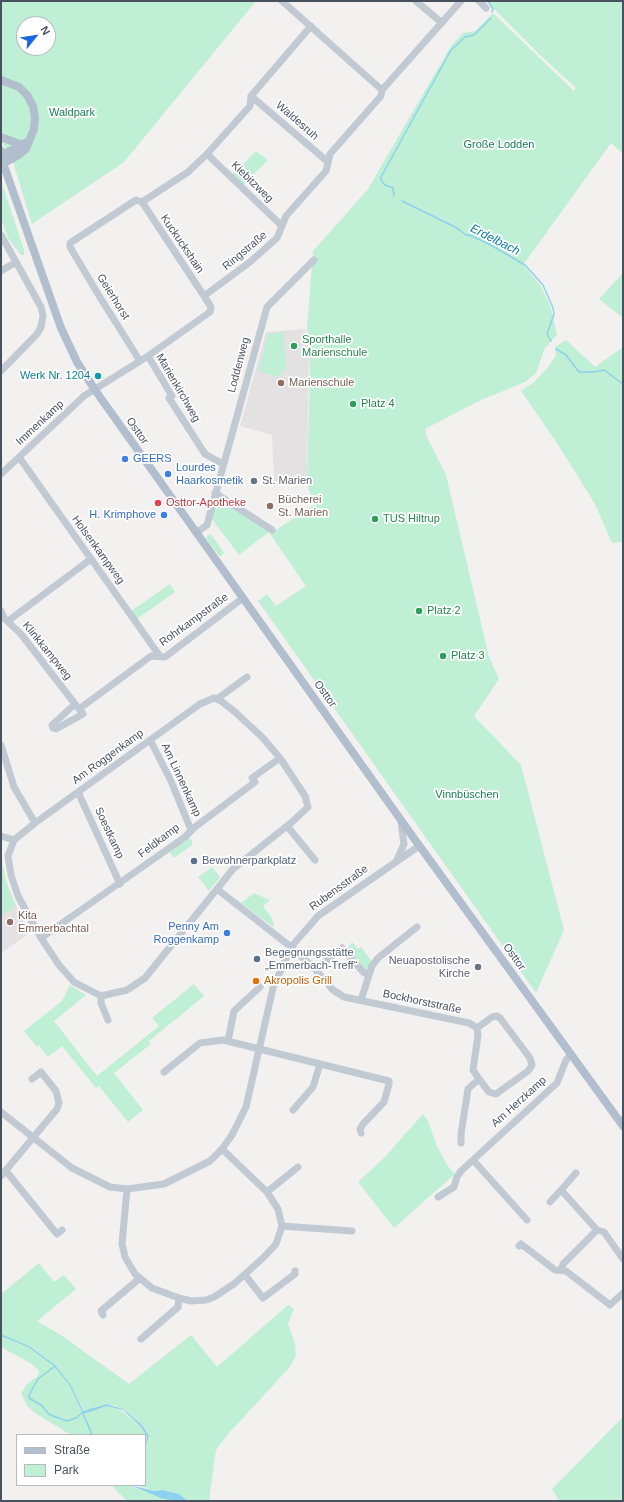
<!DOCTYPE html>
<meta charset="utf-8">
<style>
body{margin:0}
#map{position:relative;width:624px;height:1502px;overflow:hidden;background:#f3f0f0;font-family:Arial,sans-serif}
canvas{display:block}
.frame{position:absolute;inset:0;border:2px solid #48525e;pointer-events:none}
.legend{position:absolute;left:16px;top:1434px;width:130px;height:52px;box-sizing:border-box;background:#fff;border:1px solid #b6babf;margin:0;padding:5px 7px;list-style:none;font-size:12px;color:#48525e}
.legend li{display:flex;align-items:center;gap:8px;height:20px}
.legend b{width:20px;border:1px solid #b6babf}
.north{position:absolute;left:16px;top:16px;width:40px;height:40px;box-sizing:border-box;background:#fff;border:1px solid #b6babf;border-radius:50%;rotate:60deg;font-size:11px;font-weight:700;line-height:16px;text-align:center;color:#48525e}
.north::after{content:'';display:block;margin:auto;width:14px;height:18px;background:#1a65e2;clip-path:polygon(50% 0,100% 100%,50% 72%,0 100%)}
</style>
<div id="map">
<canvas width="624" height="1502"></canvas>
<div class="frame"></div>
<ul class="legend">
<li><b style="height:5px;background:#b0bece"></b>Straße</li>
<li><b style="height:11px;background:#bfefd5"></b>Park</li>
</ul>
<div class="north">N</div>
</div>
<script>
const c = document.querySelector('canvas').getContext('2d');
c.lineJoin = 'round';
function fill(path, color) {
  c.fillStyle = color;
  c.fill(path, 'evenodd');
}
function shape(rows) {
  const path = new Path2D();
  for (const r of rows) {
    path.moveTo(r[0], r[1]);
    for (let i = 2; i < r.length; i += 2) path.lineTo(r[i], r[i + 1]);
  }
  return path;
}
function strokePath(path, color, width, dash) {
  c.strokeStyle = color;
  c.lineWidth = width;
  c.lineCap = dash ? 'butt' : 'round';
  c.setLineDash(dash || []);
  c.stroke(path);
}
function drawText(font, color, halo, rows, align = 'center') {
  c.font = font + ' Arial,sans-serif';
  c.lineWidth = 3.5;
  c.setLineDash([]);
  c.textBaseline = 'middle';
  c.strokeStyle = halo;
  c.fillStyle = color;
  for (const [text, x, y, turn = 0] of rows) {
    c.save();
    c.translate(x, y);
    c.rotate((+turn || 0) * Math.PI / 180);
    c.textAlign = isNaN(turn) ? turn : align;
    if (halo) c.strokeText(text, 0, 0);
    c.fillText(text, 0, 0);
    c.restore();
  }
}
fill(shape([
 [305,329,309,348,307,485,274,482,272,435,240,426,266,332],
 [16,906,31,932,1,953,1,916]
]), '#e4e1e2');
fill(shape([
 [1,1,256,1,124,162,32,224,9,149,6,150,2,141,5,136,1,129],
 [24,24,48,24,48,48,24,48],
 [486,1,623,1,623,154,611,143,523,265,540,285,551,308,557,335,545,348,536,373,525,382,479,401,425,429,427,437,446,475,489,657,499,679,474,716,521,765,564,930,536,993,258,601,267,594,276,606,306,586,270,534,315,504,307,485,310,369,307,329,313,251,368,189,451,46,463,33,475,31,493,13,574,91,576,88,540,55],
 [256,151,268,160,243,185,232,175],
 [1,180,24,250,24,255,21,255,8,238,1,219],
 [623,273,623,318,599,299],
 [283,332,286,370,281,371,281,375,278,377,258,371,268,334],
 [566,340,595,367,623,347,623,542,612,543,595,504,557,443,521,391,534,382,548,367,556,355,555,347],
 [219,501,264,527,269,532,239,555,212,519,216,502],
 [211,534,224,553,220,557,206,539,208,535],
 [170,584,175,592,137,619,131,611],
 [187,838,192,840,192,845,174,858,169,851],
 [3,866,6,881,16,906,1,916,1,868],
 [212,867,220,877,209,891,198,877],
 [254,893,270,900,263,906,272,918,274,925,273,927,241,903],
 [352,942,358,949,361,947,372,962,366,971,347,949],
 [194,984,204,996,149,1041,151,1044,114,1073,143,1110,128,1122,99,1086,96,1088,62,1046,48,1057,39,1045,37,1047,24,1031,62,1001,70,985,86,995,54,1021,97,1076,159,1026,152,1018],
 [423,1114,428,1121,437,1146,447,1165,455,1174,394,1228,358,1182,383,1159],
 [39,1263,54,1282,64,1275,76,1289,37,1321,61,1335,129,1384,191,1335,217,1367,288,1305,294,1309,288,1324,295,1344,296,1355,290,1367,227,1435,216,1450,209,1501,188,1501,179,1494,163,1490,154,1491,136,1485,145,1485,145,1448,149,1436,142,1425,123,1409,114,1405,107,1404,83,1411,71,1385,55,1365,29,1346,1,1334,1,1294],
 [1,1336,28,1347,54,1366,70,1386,86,1421,84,1413,107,1406,119,1409,140,1426,147,1436,145,1443,145,1435,71,1435,35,1413,27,1406,21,1393,27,1384,38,1376,39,1371,32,1364,1,1347],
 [623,1417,623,1501,559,1501,552,1489],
 [111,1485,130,1485,135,1488,174,1501,127,1501]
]), '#bfefd5');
fill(shape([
 [1,1334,29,1346,55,1365,71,1385,83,1411,107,1404,123,1409,142,1425,149,1436,145,1448,147,1436,140,1426,123,1410,107,1406,83,1414,70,1386,54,1366,28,1347,1,1336],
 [130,1485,154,1491,163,1490,179,1494,188,1501,174,1501,161,1498]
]), '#8dd2ec');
strokePath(shape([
 [488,1,493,9,492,12],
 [394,196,393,188,385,185,381,180,381,177,451,50,465,37,474,35,491,18],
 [402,201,457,228,466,235,469,235,489,244,525,265,543,285,553,308,554,314,547,334,551,341],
 [556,349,566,355,579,372,594,372,604,370,623,384],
 [55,1366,38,1379,29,1395,29,1398,41,1405,50,1415,67,1421,76,1418,83,1412],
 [83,1413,92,1435]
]), '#8dd2ec', 1.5);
strokePath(shape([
 [282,1,382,90],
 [416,1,442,23],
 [479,1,486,8],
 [251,96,328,162],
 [207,154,282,226],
 [1,235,41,307,43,315,41,327,37,334,1,371],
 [1,271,16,262],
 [204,296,250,262,277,238,286,216,326,171,330,154,381,96,382,90,461,1],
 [148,356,172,396,169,398,205,454,223,464],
 [140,361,101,299,70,247,70,243,136,200,142,202,188,172,207,154,250,106,251,96,311,26],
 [19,457,159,655],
 [1,474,84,396,148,356,210,312,211,307,204,296,142,202],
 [215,493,272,530],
 [196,533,207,525,267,307,314,260],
 [1,611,4,618,21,634,75,704],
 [8,621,91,559],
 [217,699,247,677],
 [75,704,83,714,56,729,53,728,52,725,75,704],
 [79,709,151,656,165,657,243,598],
 [150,740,171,781,191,830],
 [1,745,14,787,35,823],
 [78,792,120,884],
 [287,826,315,860],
 [1,836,14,840],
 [397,860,404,844,401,822],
 [217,889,145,978,127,990,101,996,74,982,59,965,41,938,18,896,11,875,8,856,14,840,35,823,200,704,214,698,221,701,235,712,262,737,280,758,305,796,308,807,292,822,233,869,217,889,291,947,315,969,333,990,344,997,469,1023,477,1028,492,1017,497,1016,500,1018,530,1058,532,1065,528,1071,496,1094,489,1092,479,1079],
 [41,938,185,837,195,827,255,782,252,778,280,758],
 [322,964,342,948,363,972,369,975],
 [101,996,101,1003,108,1020],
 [361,1000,372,966,378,958,417,927],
 [228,1041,234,1011,260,987],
 [164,1072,200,1043,223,1040,389,1081,389,1084,384,1102,363,1124,360,1129,361,1133],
 [293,1110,313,1087,320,1064],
 [1,1112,72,1168,110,1187,127,1189,164,1184,210,1161,222,1149,232,1135,246,1107,273,988,291,947,318,916,419,846],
 [461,1143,461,1134,468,1089,479,1079,473,1070,478,1035,477,1028],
 [473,1160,527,1220],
 [6,1171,57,1234,62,1230],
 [576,1173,561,1190,597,1230],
 [1,1176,57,1109,59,1103,56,1091,41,1072,32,1079],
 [127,1189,122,1244,125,1257,135,1274,152,1288,179,1298,191,1301,206,1300,214,1297,234,1284,264,1257,276,1244,282,1226,278,1209,267,1192,222,1149],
 [267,1192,298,1167],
 [438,1197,454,1187,457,1177,461,1171,557,1083,566,1060,571,1054],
 [550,1202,561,1190],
 [282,1226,352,1231],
 [519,1246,521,1244,555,1270,566,1271,610,1305,623,1293],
 [561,1270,563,1264,597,1230,604,1232,623,1259],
 [245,1275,263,1298,295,1274,295,1271],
 [103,1315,101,1311,140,1278],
 [141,1339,178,1307,179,1298]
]), '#c1c9d2', 7);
strokePath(shape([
 [1,80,19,87,27,95,33,106,35,117,34,129,26,149,20,154,8,161],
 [1,137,22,145],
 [1,151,3,163,61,328,77,362,95,390,413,837,623,1126],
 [2,155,29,141]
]), '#b0bece', 8);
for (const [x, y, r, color] of [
 [294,346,4,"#2e9e5b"],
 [98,376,4,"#0f9aa8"],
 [281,383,4,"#8d6e63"],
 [353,404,4,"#2e9e5b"],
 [125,459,4,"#3f7fe0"],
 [168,474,4,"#3f7fe0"],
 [254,481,4,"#6b7280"],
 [158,503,4,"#e0444e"],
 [270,506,4,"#8d6e63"],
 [164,515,4,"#3f7fe0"],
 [375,519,4,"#2e9e5b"],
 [419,611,4,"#2e9e5b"],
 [443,656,4,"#2e9e5b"],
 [194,861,4,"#5c6f8a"],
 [10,922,4,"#8d6e63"],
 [227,933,4,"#3f7fe0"],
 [257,959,4,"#5c6f8a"],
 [478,967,4,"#6b7280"],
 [256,981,4,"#e8710a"]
]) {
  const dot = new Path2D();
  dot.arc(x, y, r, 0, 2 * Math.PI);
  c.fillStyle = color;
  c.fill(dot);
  strokePath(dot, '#fff', 1.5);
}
drawText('11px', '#188052', '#fff', [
 ["Waldpark",72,113],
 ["Große Lodden",499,145],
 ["Vinnbüschen",467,795]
]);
drawText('11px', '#48525e', '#fff', [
 ["Waldesruh",297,121,41],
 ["Kiebitzweg",252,182,44],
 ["Kuckuckshain",182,244,56],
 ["Ringstraße",245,251,-40],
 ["Geierhorst",113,297,58],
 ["Loddenweg",239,365,-75],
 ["Marienkirchweg",178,388,60],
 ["Immenkamp",40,423,-43],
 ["Osttor",137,431,55],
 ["Holsenkampweg",98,550,54],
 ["Rohrkampstraße",194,620,-36],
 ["Klinkkampweg",47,651,51],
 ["Osttor",325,694,54],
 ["Am Roggenkamp",108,757,-36],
 ["Am Linnenkamp",181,780,65],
 ["Soestkamp",109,833,65],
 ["Feldkamp",159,841,-37],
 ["Rubensstraße",339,888,-36],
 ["Osttor",514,957,54],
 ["Bockhorststraße",422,1002,12],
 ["Am Herzkamp",519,1102,-42]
]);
drawText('11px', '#27864d', '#fff', [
 ["Sporthalle",302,340],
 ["Marienschule",302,353],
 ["Platz 4",361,404],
 ["TUS Hiltrup",383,519],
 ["Platz 2",427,611],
 ["Platz 3",451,656]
], 'left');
drawText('11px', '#0d838f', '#fff', [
 ["Werk Nr. 1204",90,376]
], 'right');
drawText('11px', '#785e54', '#fff', [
 ["Marienschule",289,383],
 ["Bücherei",278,500],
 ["St. Marien",278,513],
 ["Kita",18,916],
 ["Emmerbachtal",18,929]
], 'left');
drawText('11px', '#366cbe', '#fff', [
 ["GEERS",133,459],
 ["Lourdes",176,468],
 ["Haarkosmetik",176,481],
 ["H. Krimphove",156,515,"right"],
 ["Penny Am",219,927,"right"],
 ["Roggenkamp",219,940,"right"]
], 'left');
drawText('11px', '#5b616d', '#fff', [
 ["St. Marien",262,481],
 ["Neuapostolische",470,961,"right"],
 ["Kirche",470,974,"right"]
], 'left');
drawText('11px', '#be3a42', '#fff', [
 ["Osttor-Apotheke",166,503]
], 'left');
drawText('11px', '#4e5e75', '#fff', [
 ["Bewohnerparkplatz",202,861],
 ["Begegnungsstätte",265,953],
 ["„Emmerbach-Treff“",265,966]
], 'left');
drawText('11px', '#c56008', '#fff', [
 ["Akropolis Grill",264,981]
], 'left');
drawText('italic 12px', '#0d7aa3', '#fff', [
 ["Erdelbach",495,240,27]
]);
</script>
